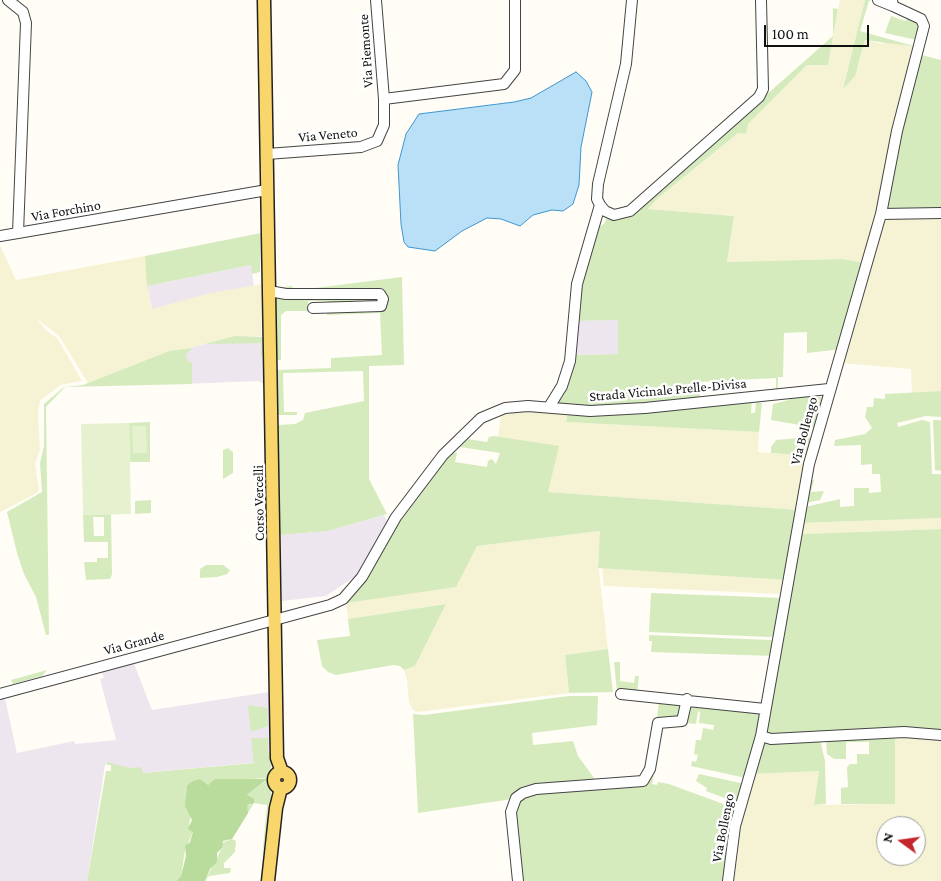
<!DOCTYPE html>
<style>
body{margin:0}
#map{position:relative;width:941px;height:881px;overflow:hidden;background:#fffdf5;font-family:"Crimson Pro",serif}
canvas{display:block}
.north{position:absolute;left:876px;top:816px;width:50px;height:50px;box-sizing:border-box;background:#fff;border:1px solid #a0a0a0;border-radius:50%;rotate:284deg;font-size:14px;font-weight:700;line-height:20px;text-align:center;color:#111}
.north::after{content:'';display:block;margin:auto;width:18px;height:22px;background:#c4262e;clip-path:polygon(50% 0,100% 100%,50% 72%,0 100%)}
.scale{position:absolute;left:764px;top:25px;width:105px;height:22px;box-sizing:border-box;border:2px solid #111;border-top:0;padding-left:6px;font-size:15px;line-height:18px;white-space:nowrap;color:#111;-webkit-text-stroke:4px #fff;paint-order:stroke}
</style>
<div id="map">
<canvas width="941" height="881"></canvas>
<div class="north">N</div>
<div class="scale">100 m</div>
</div>
<script>
const c = document.querySelector('canvas').getContext('2d');
c.lineJoin = 'round';
function fill(path, color) {
  c.fillStyle = color;
  c.fill(path, 'evenodd');
}
function shape(rows) {
  const path = new Path2D();
  for (const r of rows) {
    if (r.length === 3) {
      path.moveTo(r[0] + r[2], r[1]);
      path.arc(r[0], r[1], r[2], 0, 2 * Math.PI);
      continue;
    }
    path.moveTo(r[0], r[1]);
    for (let i = 2; i < r.length; i += 2) path.lineTo(r[i], r[i + 1]);
  }
  return path;
}
function strokePath(path, color, width, dash) {
  c.strokeStyle = color;
  c.lineWidth = width;
  c.lineCap = dash ? 'butt' : 'round';
  c.setLineDash(dash || []);
  c.stroke(path);
}
function drawText(font, color, halo, rows, align = 'center') {
  c.font = font + ' "Crimson Pro",serif';
  c.lineWidth = 5;
  c.setLineDash([]);
  c.textBaseline = 'middle';
  c.strokeStyle = halo;
  c.fillStyle = color;
  for (const [text, x, y, turn = 0] of rows) {
    c.save();
    c.translate(x, y);
    c.rotate((+turn || 0) * Math.PI / 180);
    c.textAlign = isNaN(turn) ? turn : align;
    if (halo) c.strokeText(text, 0, 0);
    c.fillText(text, 0, 0);
    c.restore();
  }
}
fill(shape([
 [251,265,254,286,152,309,147,286],
 [618,320,618,354,574,355,576,321],
 [235,336,264,337,263,384,259,381,184,384,178,351],
 [384,515,387,521,356,576,326,596,282,601,280,535,328,531],
 [133,661,152,710,269,692,271,761,142,773,107,763,105,765,87,881,0,881,0,695,4,694,17,753,74,741,75,744,116,740,100,679,104,678,102,672]
]), '#eee6ef');
fill(shape([
 [840,0,865,0,843,89,859,64,865,40,883,44,884,41,916,48,865,263,842,259,727,262,734,216,648,209,658,198,738,133,746,134,748,124,807,65,828,65],
 [941,216,941,391,912,393,911,369,842,363,882,223,891,217],
 [0,245,16,280,145,256,148,292,152,309,211,293,262,284,261,336,235,336,178,351,169,351,88,383,59,336,36,318,46,330,58,339,82,381,60,385,40,401,38,412,40,450,35,464,39,489,37,493,0,512],
 [532,409,568,411,566,422,759,432,758,452,808,456,798,510,547,492,498,437,501,414],
 [941,518,941,529,802,534,801,530,801,523],
 [601,531,598,563,608,649,565,655,569,693,417,712,413,710,409,702,407,679,404,670,415,666,446,604,348,619,346,603,350,601,455,587,477,546],
 [602,568,787,580,782,594,604,586],
 [895,735,941,738,941,881,730,881,733,854,752,774,819,771,814,805,895,804],
 [886,826,916,826,916,856,886,856]
]), '#f6f3d4');
fill(shape([
 [865,0,872,0,869,1,860,31,917,47,865,40,855,76,843,89],
 [833,8,838,9,828,65,807,65,748,124,746,134,738,133,658,198,648,209,734,216,727,262,842,259,865,263,842,349,807,353,807,332,784,333,783,377,778,377,778,392,776,393,776,378,699,382,700,401,618,408,555,404,574,355,618,354,618,320,576,321,578,301,594,230,604,224,607,217,617,219,630,215,833,36],
 [891,16,905,21,909,18,920,24,917,40,885,33],
 [922,55,941,60,941,212,886,211,894,157],
 [261,233,260,272,252,274,251,265,147,286,145,256],
 [402,277,404,365,369,366,369,479,387,514,328,531,280,535,278,425,295,424,303,420,305,413,364,401,363,371,283,373,284,412,297,412,297,415,278,415,277,370,331,368,331,358,382,355,380,313,327,315,327,301,308,301,308,311,286,311,281,315,281,360,277,360,275,288,292,286,293,289,307,289],
 [235,336,264,337,263,357,261,358,261,343,205,344],
 [192,348,186,355,187,360,192,363,192,384,65,387,46,407,49,635,46,635,36,597,24,574,17,553,7,512,42,492,40,463,44,446,44,404,64,387,83,385,169,351],
 [941,391,941,417,926,416,897,423,898,427,922,420,930,422,932,474,941,474,941,518,801,523,805,507,840,499,840,507,854,506,854,488,869,488,869,493,881,492,880,474,872,474,872,464,861,465,861,445,834,446,835,440,865,434,872,428,865,417,867,407,873,407,874,398,885,399,885,394],
 [823,393,817,428,771,420,773,404,789,400,789,397,816,394,816,397,822,397],
 [752,399,751,413,755,413,756,402,762,403,759,432,566,422,568,411],
 [933,420,941,420,941,471,935,470],
 [150,422,150,462,130,462,129,423],
 [494,436,559,446,548,492,798,510,787,580,598,568,600,531,477,546,456,587,346,603,390,532,447,456,452,452,457,453,455,462,487,467,488,461,492,459,496,464,500,453,453,446,461,438,487,442,489,437],
 [811,437,815,439,810,456,771,453,771,447,776,440],
 [228,448,233,452,233,473,223,479,223,450],
 [809,480,814,480,811,492,824,491,820,500,805,503],
 [151,500,151,513,135,514,135,501],
 [111,514,112,574,110,579,86,580,84,562,97,562,97,558,108,558,108,542,84,542,83,515],
 [93,517,104,517,104,536,94,536],
 [941,529,941,733,768,736,765,731,802,534],
 [206,565,223,565,230,570,227,574,217,577,200,578,200,569],
 [651,593,782,598,774,636,770,637,649,632],
 [446,604,415,666,404,670,400,666,393,665,336,675,328,672,322,666,317,640,350,636,348,619],
 [649,635,769,640,775,641,774,656,651,652,652,641,649,641],
 [608,649,613,692,569,693,565,655],
 [614,662,620,662,620,681,634,683,635,676,639,676,637,693,617,692],
 [47,670,42,676,13,684,11,680],
 [569,696,598,696,597,725,532,733,533,745,573,741,578,756,597,782,532,786,512,799,418,813,413,714,424,715],
 [659,699,683,703,682,717,657,720],
 [690,704,758,710,762,715,746,778,691,766,692,761,696,762,698,755,694,754,696,740,701,740,703,728,713,730,714,725,699,723,700,712,698,711,696,724,686,723],
 [248,705,267,708,268,726,251,732],
 [895,735,895,804,841,804,841,788,848,787,847,767,850,764,857,764,857,754,869,754,869,742,846,742,846,759,834,759,827,754,826,738],
 [251,738,268,738,268,753,271,753,271,804,262,860,267,805,254,803,232,839,236,841,235,852,224,863,224,868,231,868,230,873,209,876,205,881,222,848,222,843,232,839,247,811,247,804,251,805,247,795,265,781,265,778,238,780,187,788,186,808,191,816,189,824,193,832,185,850,181,876,176,881,87,881,106,771,111,771,111,765,107,765,107,762,130,768,141,767,143,773,254,763],
 [820,740,825,761,826,804,814,805,819,771,752,774,763,742],
 [654,771,652,784,657,785,658,782,669,784,737,809,725,881,520,881,512,814,523,794,641,784],
 [699,774,745,784,738,803,706,791,707,788,696,781]
]), '#d5ebbd');
fill(shape([
 [200,779,208,785,215,779,267,779,247,795,254,799,254,803,247,805,248,813,232,839,223,841,222,848,217,853,217,862,210,869,205,881,176,881,181,876,186,856,185,846,190,842,193,832,188,829,192,820,185,806,187,786,191,782]
]), '#b9dc9c');
fill(shape([
 [129,423,131,514,83,515,81,424],
 [132,426,146,426,147,453,133,453]
]), '#e6f2cf');
const water = shape([
 [576,72,586,81,592,92,581,147,579,185,573,204,563,211,552,210,533,215,520,226,501,219,487,218,462,231,435,251,408,247,404,242,401,224,398,165,406,134,419,114,514,102,531,98,576,72]
]);
fill(water, '#b9e0f7');
strokePath(water, '#3f96cf', 1);
const minor = shape([
 [8,0,23,12,26,23,18,233,267,190],
 [878,0,893,6],
 [384,99,504,84,515,70,515,0],
 [267,154,361,147,377,141,384,125,384,99,376,0],
 [600,205,605,211,614,215,630,211,759,97,763,89,761,0],
 [881,214,941,213],
 [0,236,18,233],
 [269,291,286,294,380,294,383,299,381,306,313,308],
 [549,407,562,386,570,361,577,284,600,205,597,199,598,184,626,64,632,0],
 [0,694,330,605,343,599,362,577,396,517,443,455,481,418,505,408,528,406,590,411,645,408,829,389],
 [621,694,765,709],
 [761,736,771,739,904,732,941,735],
 [518,881,511,812,516,798,523,793,536,789,643,781,650,769,658,723,682,721,687,699],
 [728,881,735,826,761,736,809,464,881,214,897,131,924,26,921,19,893,6,892,0]
]);
const major = shape([
 [264,0,277,758,282,772],
 [282,780,8],
 [268,881,276,808,281,788]
]);
strokePath(minor, '#444', 12);
strokePath(major, '#222', 15);
strokePath(minor, '#fff', 10);
strokePath(major, '#f9d66b', 12);
drawText('14px', '#111', '#fff', [
 ["Via Piemonte",366,51,-94],
 ["Via Veneto",328,135,-5],
 ["Via Forchino",66,211,-10],
 ["Strada Vicinale Prelle-Divisa",668,390,-5],
 ["Via Bollengo",804,431,-75],
 ["Corso Vercelli",259,503,-91],
 ["Via Grande",134,643,-15],
 ["Via Bollengo",723,828,-79]
]);
</script>
